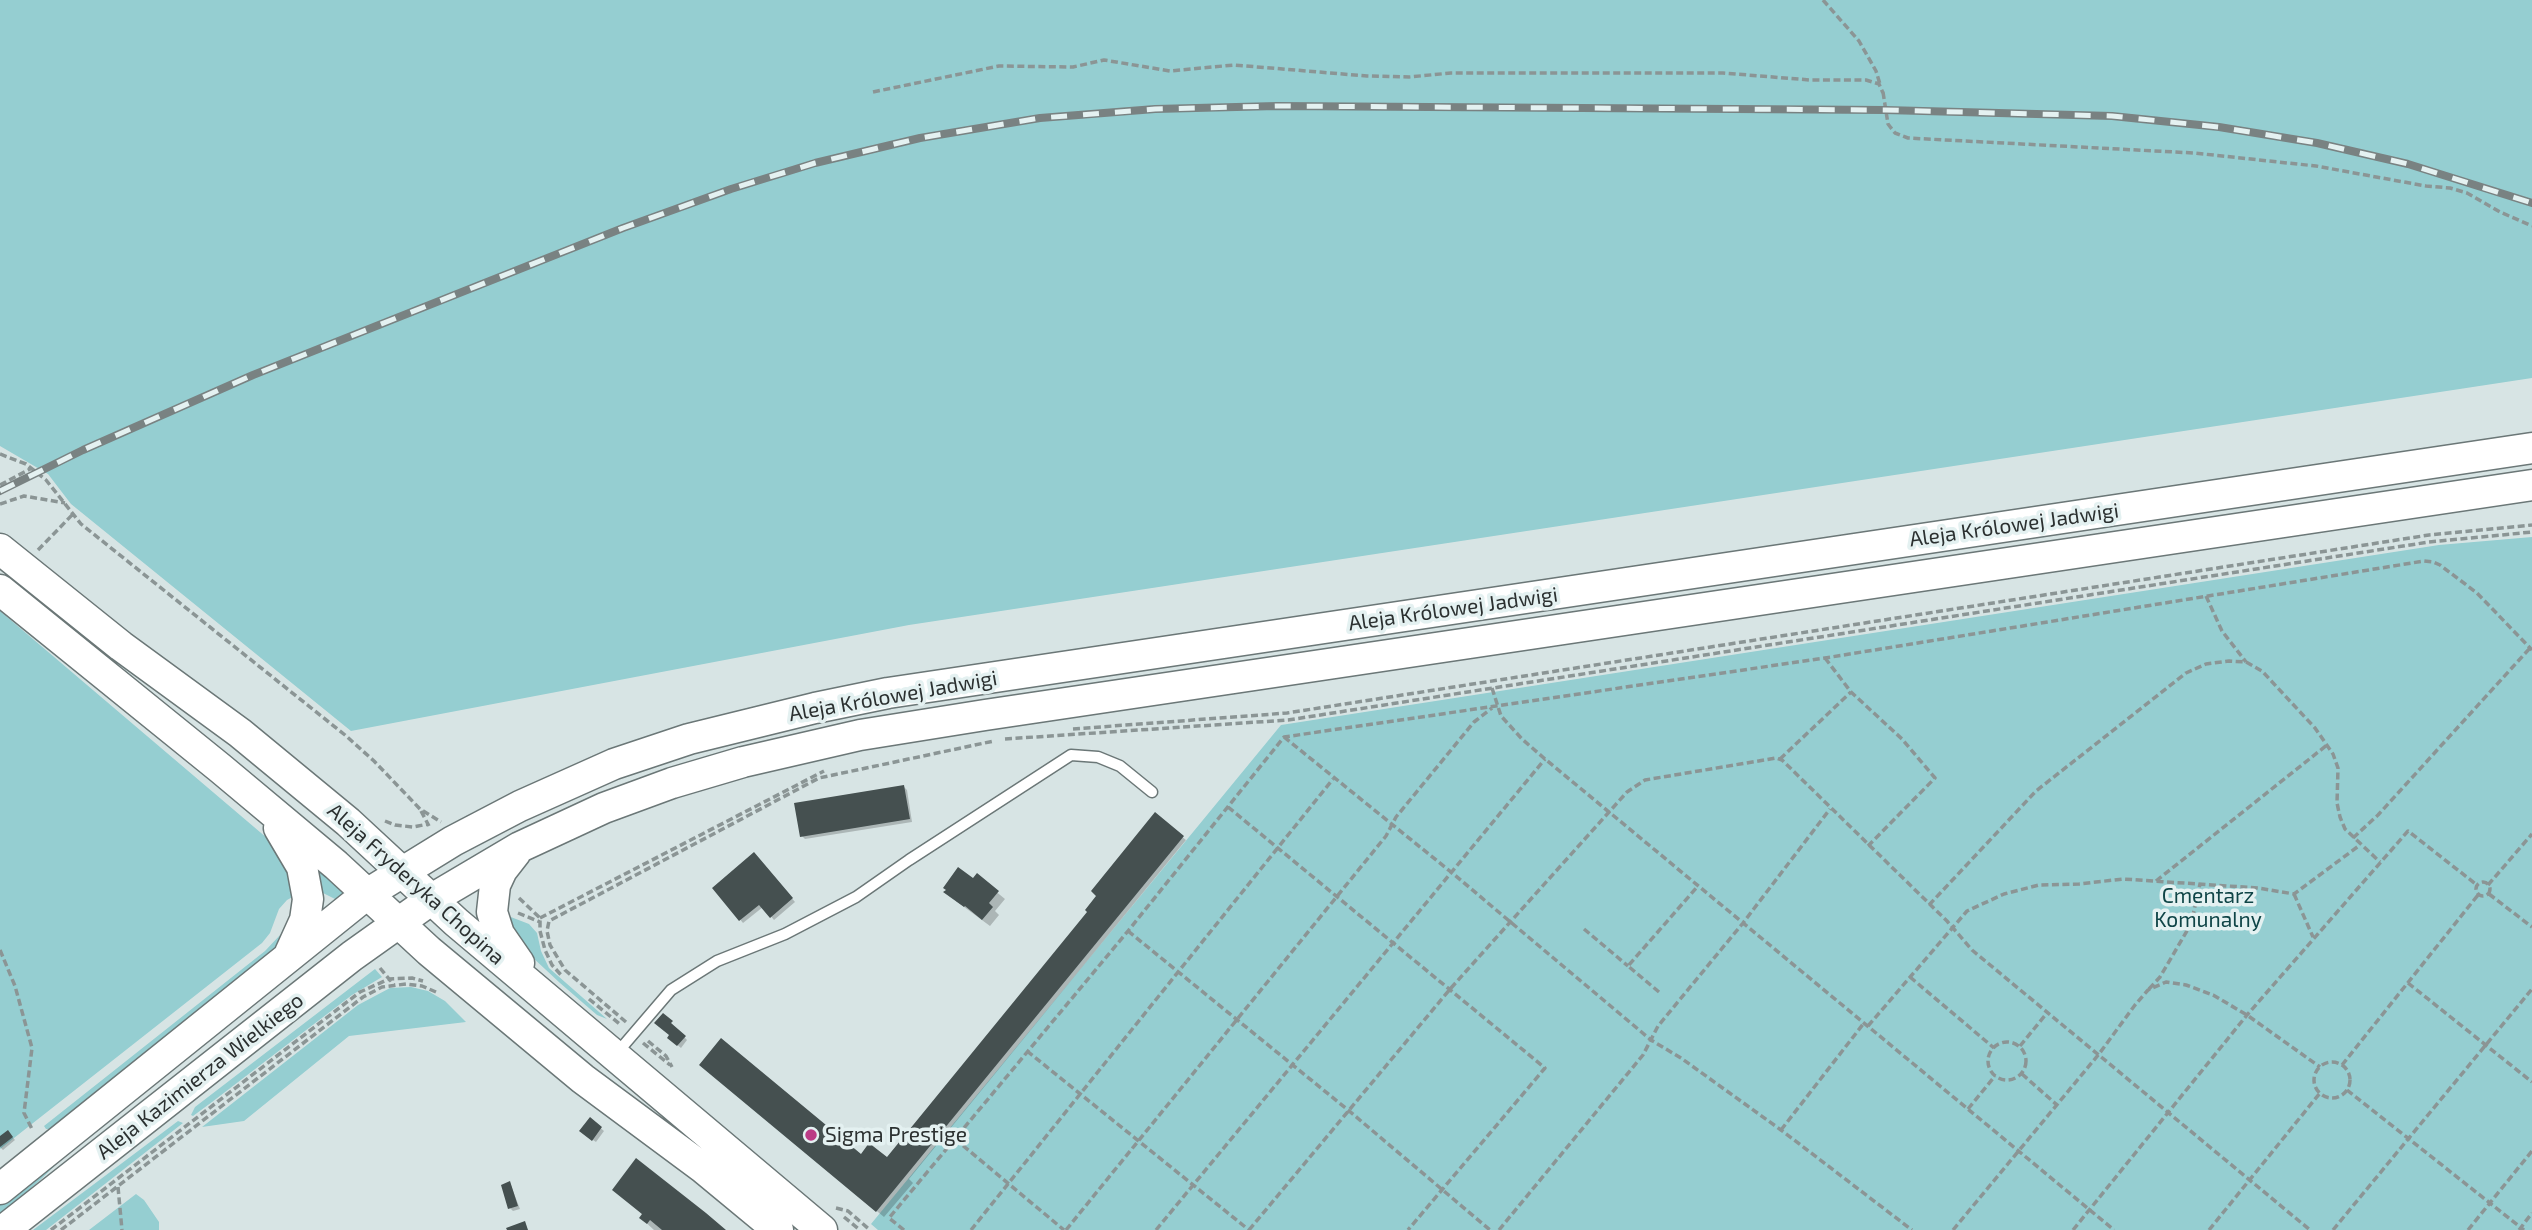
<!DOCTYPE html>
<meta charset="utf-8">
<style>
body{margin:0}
canvas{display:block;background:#d7e4e4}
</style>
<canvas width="2532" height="1230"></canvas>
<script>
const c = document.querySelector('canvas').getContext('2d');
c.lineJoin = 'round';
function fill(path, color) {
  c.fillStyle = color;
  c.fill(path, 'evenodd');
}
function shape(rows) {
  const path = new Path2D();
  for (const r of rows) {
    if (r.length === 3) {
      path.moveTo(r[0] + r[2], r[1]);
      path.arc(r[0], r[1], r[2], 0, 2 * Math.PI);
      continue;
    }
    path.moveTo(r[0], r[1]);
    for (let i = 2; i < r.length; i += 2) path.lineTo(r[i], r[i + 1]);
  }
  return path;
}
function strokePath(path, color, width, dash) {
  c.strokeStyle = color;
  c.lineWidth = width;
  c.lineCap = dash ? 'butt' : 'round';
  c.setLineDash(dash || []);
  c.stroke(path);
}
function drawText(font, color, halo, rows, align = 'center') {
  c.font = font + ' "Exo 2",sans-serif';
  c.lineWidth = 7;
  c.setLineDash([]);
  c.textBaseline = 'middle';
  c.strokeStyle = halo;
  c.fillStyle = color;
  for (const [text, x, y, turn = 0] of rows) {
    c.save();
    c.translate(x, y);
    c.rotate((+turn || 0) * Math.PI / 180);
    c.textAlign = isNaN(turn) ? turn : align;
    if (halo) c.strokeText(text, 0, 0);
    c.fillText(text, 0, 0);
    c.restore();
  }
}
fill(shape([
 [0,0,2532,0,2532,378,909,625,351,731,71,504,48,474,0,446],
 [2532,537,2532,1230,878,1230,871,1224,1281,725,2439,545],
 [0,611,274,844,300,893,287,900,279,909,270,933,262,943,0,1149],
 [316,865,348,893,339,901,321,892],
 [293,912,275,952,51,1129,46,1129,44,1126,265,951,281,934],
 [503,914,529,924,537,933,541,951,549,968,607,1019,597,1015,560,983,516,942],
 [375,969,382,977,352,995,212,1102,193,1116,191,1115,195,1107],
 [411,987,428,991,445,1001,466,1022,349,1036,244,1121,202,1127,358,1005,390,988],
 [178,1121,183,1123,46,1230,33,1230],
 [66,1151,67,1154,38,1182,0,1215,0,1205],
 [136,1194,144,1200,159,1222,159,1230,89,1230]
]), '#95ced1');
fill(shape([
 [904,787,907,790,912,822,805,839,802,836],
 [1155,815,1186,840,909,1179,913,1183,884,1217,709,1072,861,1157,887,1160,1089,912],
 [754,854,795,902,774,920,763,907,743,923,714,888],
 [977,876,1005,899,995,911,999,915,990,926,956,901],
 [663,1015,687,1040,681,1048,669,1038,671,1035],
 [590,1119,604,1131,596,1142,584,1134],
 [8,1132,15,1140,3,1150,0,1147,0,1138],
 [510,1183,520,1209,513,1211,510,1208],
 [614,1189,723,1230,654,1230,641,1218,643,1215]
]), '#0003');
fill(shape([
 [904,785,910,819,800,837,794,803],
 [1155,812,1184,836,876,1212,699,1065,721,1038,861,1154,869,1143,887,1157,1087,912,1085,910,1096,896,1091,891],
 [754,852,793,898,770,918,759,905,739,921,712,888],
 [958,867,973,878,977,873,999,891,989,903,993,907,982,920,965,906,964,907,943,892,946,890,943,888],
 [663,1013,673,1021,671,1023,686,1036,677,1046,667,1038,669,1035,654,1023],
 [590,1117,602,1127,592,1141,579,1131],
 [8,1130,13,1137,0,1147,0,1136],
 [636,1158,706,1213,726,1230,662,1230,650,1220,647,1224,639,1218,642,1214,612,1190],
 [510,1181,518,1206,508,1209,501,1185],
 [525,1221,528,1230,507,1230,506,1228]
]), '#455050');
const service = shape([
 [617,1053,671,990,717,961,785,934,856,897,909,860,1071,755,1098,757,1120,766,1152,792]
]);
const primary = shape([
 [0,549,121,646,240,733,348,822,456,922,822,1230],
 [0,590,220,768,336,865,429,951,583,1079,703,1168,778,1230],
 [279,828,302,867,308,899,305,920,290,953],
 [516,852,502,870,495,885,492,912,499,934,519,963],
 [0,1189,367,894,453,841,520,806,614,764,689,739,815,708,888,693,2532,448],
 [4,1230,352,956,432,899,520,847,604,808,672,783,743,762,860,735,985,715,2532,485]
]);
strokePath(service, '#6b7777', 13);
strokePath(primary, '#6b7777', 33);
strokePath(shape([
 [1823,0,1859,41,1876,71,1880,84],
 [873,92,999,66,1073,67,1104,60,1170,71,1234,65,1367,76,1409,77,1451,73,1723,73,1810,80,1866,80,1879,84,1883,93],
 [1883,92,1888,124,1895,133,1908,138,2194,153,2316,166,2426,186,2450,188,2467,193,2500,212,2532,226],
 [0,454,26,464,46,480,81,524,345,735,374,761,420,809,441,822],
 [0,485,32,468],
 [0,504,24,496,65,503],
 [38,550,73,514],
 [2206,596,2222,631,2246,662],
 [1825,658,1851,692,1902,739,1935,778,1868,846],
 [1492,688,1501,716,1522,739,1545,759,2114,1230],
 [1073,729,1287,713,2429,535,2532,525],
 [1284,737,1451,872,1651,1040,1681,1058,1781,1130,1912,1230],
 [1005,739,1288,720,2429,542,2532,532],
 [1780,759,1851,692],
 [1228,807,1545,1068,1408,1230],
 [421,811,429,826],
 [385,821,395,825,413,827,428,824],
 [2353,838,2378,815,2530,648],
 [2156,881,2327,745],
 [2483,889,7],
 [2488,885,2532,834],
 [2294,894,2313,937],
 [2489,894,2532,927],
 [519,898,540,918,540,931,545,950,552,965,562,976],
 [1929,905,2036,791,2186,673,2206,664,2229,661,2246,662,2262,671,2315,728,2333,754,2338,768,2337,803,2340,817,2345,829,2380,862],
 [518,913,540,922],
 [540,918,824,771],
 [1584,929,1628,966],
 [1128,931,1348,1110,1490,1230],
 [0,950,15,986,32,1048,24,1113,32,1129],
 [380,968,394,985],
 [1910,977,1994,1048],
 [2408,983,2532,1082],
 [2149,989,2160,977,2191,924,2200,884],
 [1659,992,1628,966,1698,886],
 [589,999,621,1025],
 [626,1022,565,970,550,945,547,931,549,921,819,778,994,741],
 [1868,1026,1967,911,2004,894,2039,885,2079,884,2123,879,2258,888,2294,894,2360,845],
 [648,1041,666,1056,672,1067],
 [2007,1061,19],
 [643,1043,670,1065],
 [2020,1046,2047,1013],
 [1027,1051,1249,1230],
 [2332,1080,18],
 [2342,1065,2478,895],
 [2022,1074,2057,1105],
 [2347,1090,2524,1230],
 [1968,1109,1995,1076],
 [1781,1130,1864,1023],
 [955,1139,1064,1230],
 [118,1187,122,1230],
 [836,1208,848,1211,870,1230],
 [844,1217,860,1230],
 [51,1230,360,992,389,979,412,978,423,981],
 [61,1230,363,997,382,987,406,984,422,986,436,992],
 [904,1230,889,1218,1128,931,1284,737,1825,658,2424,561,2433,562,2440,565,2477,593,2532,650],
 [971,1230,1333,779],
 [1066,1230,1386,836,1396,817,1474,722,1492,708],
 [1156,1230,1545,759],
 [1249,1230,1451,988,1627,792,1645,780,1776,758,1782,760,1947,921,1972,950,2310,1230],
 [1499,1230,1643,1055,1658,1026,1743,923,1830,809],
 [1953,1230,2099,1054,2135,1005,2148,990,2166,982,2186,985,2213,995,2247,1015,2320,1067],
 [2073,1230,2247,1015,2408,831,2477,885],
 [2209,1230,2320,1093],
 [2333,1230,2532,989],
 [2468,1230,2532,1151],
 [2519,1230,2532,1213]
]), '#8b9595', 3.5, [7, 3.5]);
strokePath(service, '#fff', 10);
strokePath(primary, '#fff', 30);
const rail = shape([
 [0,491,83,450,253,375,623,228,731,189,815,163,920,138,1040,118,1155,109,1277,106,1885,110,2112,116,2219,127,2317,143,2408,164,2532,203]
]);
strokePath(rail, '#798282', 8);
strokePath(rail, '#e4f1f1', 5, [16]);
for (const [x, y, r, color] of [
 [811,1135,7,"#bb3b85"]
]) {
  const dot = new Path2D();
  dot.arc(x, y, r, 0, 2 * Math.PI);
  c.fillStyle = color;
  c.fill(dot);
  strokePath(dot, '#e4f1f1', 2.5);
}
drawText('21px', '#2b3030', '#e4f1f1', [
 ["Aleja Królowej Jadwigi",2014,525,-8],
 ["Aleja Królowej Jadwigi",1453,609,-8],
 ["Aleja Królowej Jadwigi",893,696,-10],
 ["Aleja Fryderyka Chopina",416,884,42],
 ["Aleja Kazimierza Wielkiego",200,1076,-38]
]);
drawText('21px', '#0f4547', '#e4f1f1', [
 ["Cmentarz",2208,896],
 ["Komunalny",2208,920]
]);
drawText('21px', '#2b3030', '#e4f1f1', [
 ["Sigma Prestige",825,1135]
], 'left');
</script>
